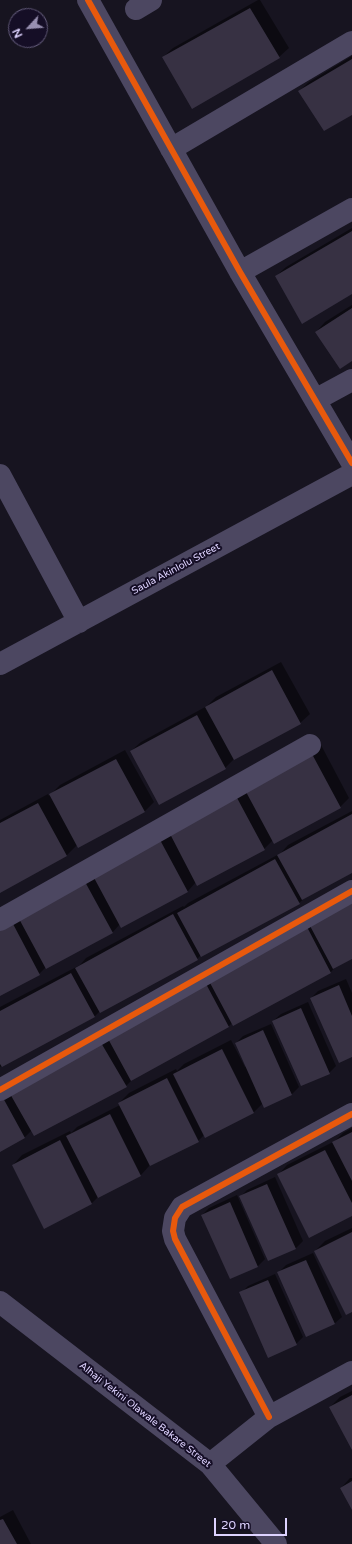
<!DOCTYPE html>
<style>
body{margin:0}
#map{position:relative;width:352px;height:1544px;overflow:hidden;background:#171420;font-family:"Varela Round",sans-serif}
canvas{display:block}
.north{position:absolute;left:8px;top:8px;width:40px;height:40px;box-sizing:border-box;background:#150e26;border:1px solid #655d7d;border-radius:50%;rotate:244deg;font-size:11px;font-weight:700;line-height:16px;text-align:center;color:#ded3ff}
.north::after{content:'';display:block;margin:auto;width:14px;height:18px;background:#9890b1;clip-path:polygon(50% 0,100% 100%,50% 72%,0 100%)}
.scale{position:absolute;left:214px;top:1518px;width:73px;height:18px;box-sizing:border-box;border:2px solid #ded3ff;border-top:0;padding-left:5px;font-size:12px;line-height:14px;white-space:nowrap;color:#ded3ff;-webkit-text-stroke:3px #150e26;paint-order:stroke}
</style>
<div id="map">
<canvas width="352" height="1544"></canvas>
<div class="north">N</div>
<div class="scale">20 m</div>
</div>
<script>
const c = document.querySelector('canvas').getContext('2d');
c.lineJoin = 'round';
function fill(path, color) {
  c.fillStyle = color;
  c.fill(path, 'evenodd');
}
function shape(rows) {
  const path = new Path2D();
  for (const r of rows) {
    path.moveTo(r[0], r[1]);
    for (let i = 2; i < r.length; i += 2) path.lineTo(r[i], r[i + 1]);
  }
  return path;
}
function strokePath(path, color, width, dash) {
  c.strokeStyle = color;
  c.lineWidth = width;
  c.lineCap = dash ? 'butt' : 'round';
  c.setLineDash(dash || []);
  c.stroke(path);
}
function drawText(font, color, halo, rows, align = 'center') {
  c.font = font + ' "Varela Round",sans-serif';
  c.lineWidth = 4;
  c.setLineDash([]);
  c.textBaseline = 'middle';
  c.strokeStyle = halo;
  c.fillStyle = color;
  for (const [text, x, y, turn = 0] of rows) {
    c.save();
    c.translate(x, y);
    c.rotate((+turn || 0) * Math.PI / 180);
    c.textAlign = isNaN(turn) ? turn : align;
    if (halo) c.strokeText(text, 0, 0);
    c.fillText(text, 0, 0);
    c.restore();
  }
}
fill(shape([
 [258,0,260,0,289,48,279,57,163,57,173,48],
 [352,56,352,114,299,91,309,82],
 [352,228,352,293,276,276,286,267],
 [352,305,352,360,316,332,325,322],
 [281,662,310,714,300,723,234,759,225,768,131,751,141,742,207,706,216,697],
 [321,745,349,798,340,807,273,840,264,849,196,882,188,891,122,926,120,924,112,933,46,967,39,974,0,994,0,924,255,780],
 [125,750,154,802,144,812,77,845,66,856,0,890,0,820,48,794,49,796,60,785],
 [352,811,352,872,306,897,299,903,201,955,197,959,100,1011,95,1016,0,1067,0,1007,80,965,86,958,183,906,184,907,188,903,281,853,288,845],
 [315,919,352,958,336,966,331,972,233,1025,232,1023,229,1026,134,1078,126,1086,32,1130,25,1137,0,1151,0,1094],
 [346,979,352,993,352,1056,311,998,318,991],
 [308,1002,336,1066,329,1073,273,1021,281,1014],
 [271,1024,299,1087,292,1094,264,1107,263,1103,254,1112,205,1134,198,1141,150,1165,141,1175,98,1197,92,1203,44,1227,13,1165,22,1155,70,1131,71,1133,77,1127,120,1105,119,1103,129,1093,176,1069,177,1071,184,1064,231,1040,245,1067,246,1066,236,1043,243,1036],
 [352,1128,352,1215,278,1175,287,1165,335,1141,343,1133],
 [275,1177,303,1241,296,1248,268,1260,240,1197,247,1190],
 [237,1195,265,1259,258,1266,230,1278,202,1215,209,1208],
 [352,1228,352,1310,315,1251,325,1241],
 [313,1253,342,1317,334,1324,279,1272,286,1265],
 [275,1274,303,1337,296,1344,241,1293,248,1286],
 [352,1391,352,1447,330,1407,340,1397],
 [350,1478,352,1478,352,1508,341,1488],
 [13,1510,31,1544,0,1544,0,1517]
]), '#0007');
fill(shape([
 [250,8,280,58,192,109,162,57],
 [352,59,352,115,324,131,298,91],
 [352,231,352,294,302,324,275,276],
 [352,308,352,361,340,369,315,332],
 [272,670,301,724,234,760,205,707],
 [197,715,226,769,159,805,130,751],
 [312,754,341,808,274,844,245,790],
 [116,759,145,812,78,848,49,794],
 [236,796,265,850,197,886,169,832],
 [38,803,67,856,0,893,0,823],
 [352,814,352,873,302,900,277,855],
 [159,838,188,892,121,928,92,874],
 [275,859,300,904,201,957,177,913],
 [84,880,113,933,46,969,17,915],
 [352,901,352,959,333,969,309,924],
 [173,914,198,960,100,1013,75,968],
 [12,922,40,975,0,996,0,928],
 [307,927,331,973,233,1026,209,981],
 [71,973,95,1017,2,1067,0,1064,0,1011],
 [205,982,229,1027,131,1081,106,1035],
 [339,985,352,1016,352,1057,339,1063,310,998],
 [301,1008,330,1074,301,1086,272,1021],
 [263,1030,292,1095,264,1108,235,1043],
 [100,1041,127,1087,34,1136,9,1092],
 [222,1049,254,1113,205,1138,173,1074],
 [167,1078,199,1142,150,1166,118,1103],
 [2,1096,25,1138,0,1152,0,1097],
 [110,1114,141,1176,98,1198,66,1136],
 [352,1132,352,1181,332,1142],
 [60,1140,92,1204,44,1229,12,1165],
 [325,1150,352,1203,352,1216,309,1238,277,1174],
 [267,1184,296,1249,268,1261,239,1196],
 [230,1202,258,1267,230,1279,201,1215],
 [352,1232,352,1312,346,1315,314,1251],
 [306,1260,335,1324,306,1337,277,1272],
 [268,1280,297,1345,268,1358,239,1292],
 [352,1395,352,1450,329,1407],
 [352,1481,352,1510,340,1488],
 [3,1519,17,1544,0,1544,0,1520]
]), '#373143');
strokePath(shape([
 [88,0,240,272,352,463],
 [136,9,151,0],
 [171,149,352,42],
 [240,272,352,209],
 [315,400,352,380],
 [0,475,79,622],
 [0,664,352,474],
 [0,920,310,745],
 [0,1090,352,891],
 [0,1302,210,1464,276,1544],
 [269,1417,175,1239,173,1231,175,1218,182,1207,352,1114],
 [210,1464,269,1417,352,1372]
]), '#4c4761', 22);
strokePath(shape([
 [88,0,240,272,352,463],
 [0,1090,352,891],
 [269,1417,175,1239,173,1231,175,1218,182,1207,352,1114]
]), '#e8590c', 6);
drawText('10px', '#ded3ff', '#150e26', [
 ["Saula Akinlolu Street",176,569,-28],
 ["Alhaji Yekini Olawale Bakare Street",145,1415,38]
]);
</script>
